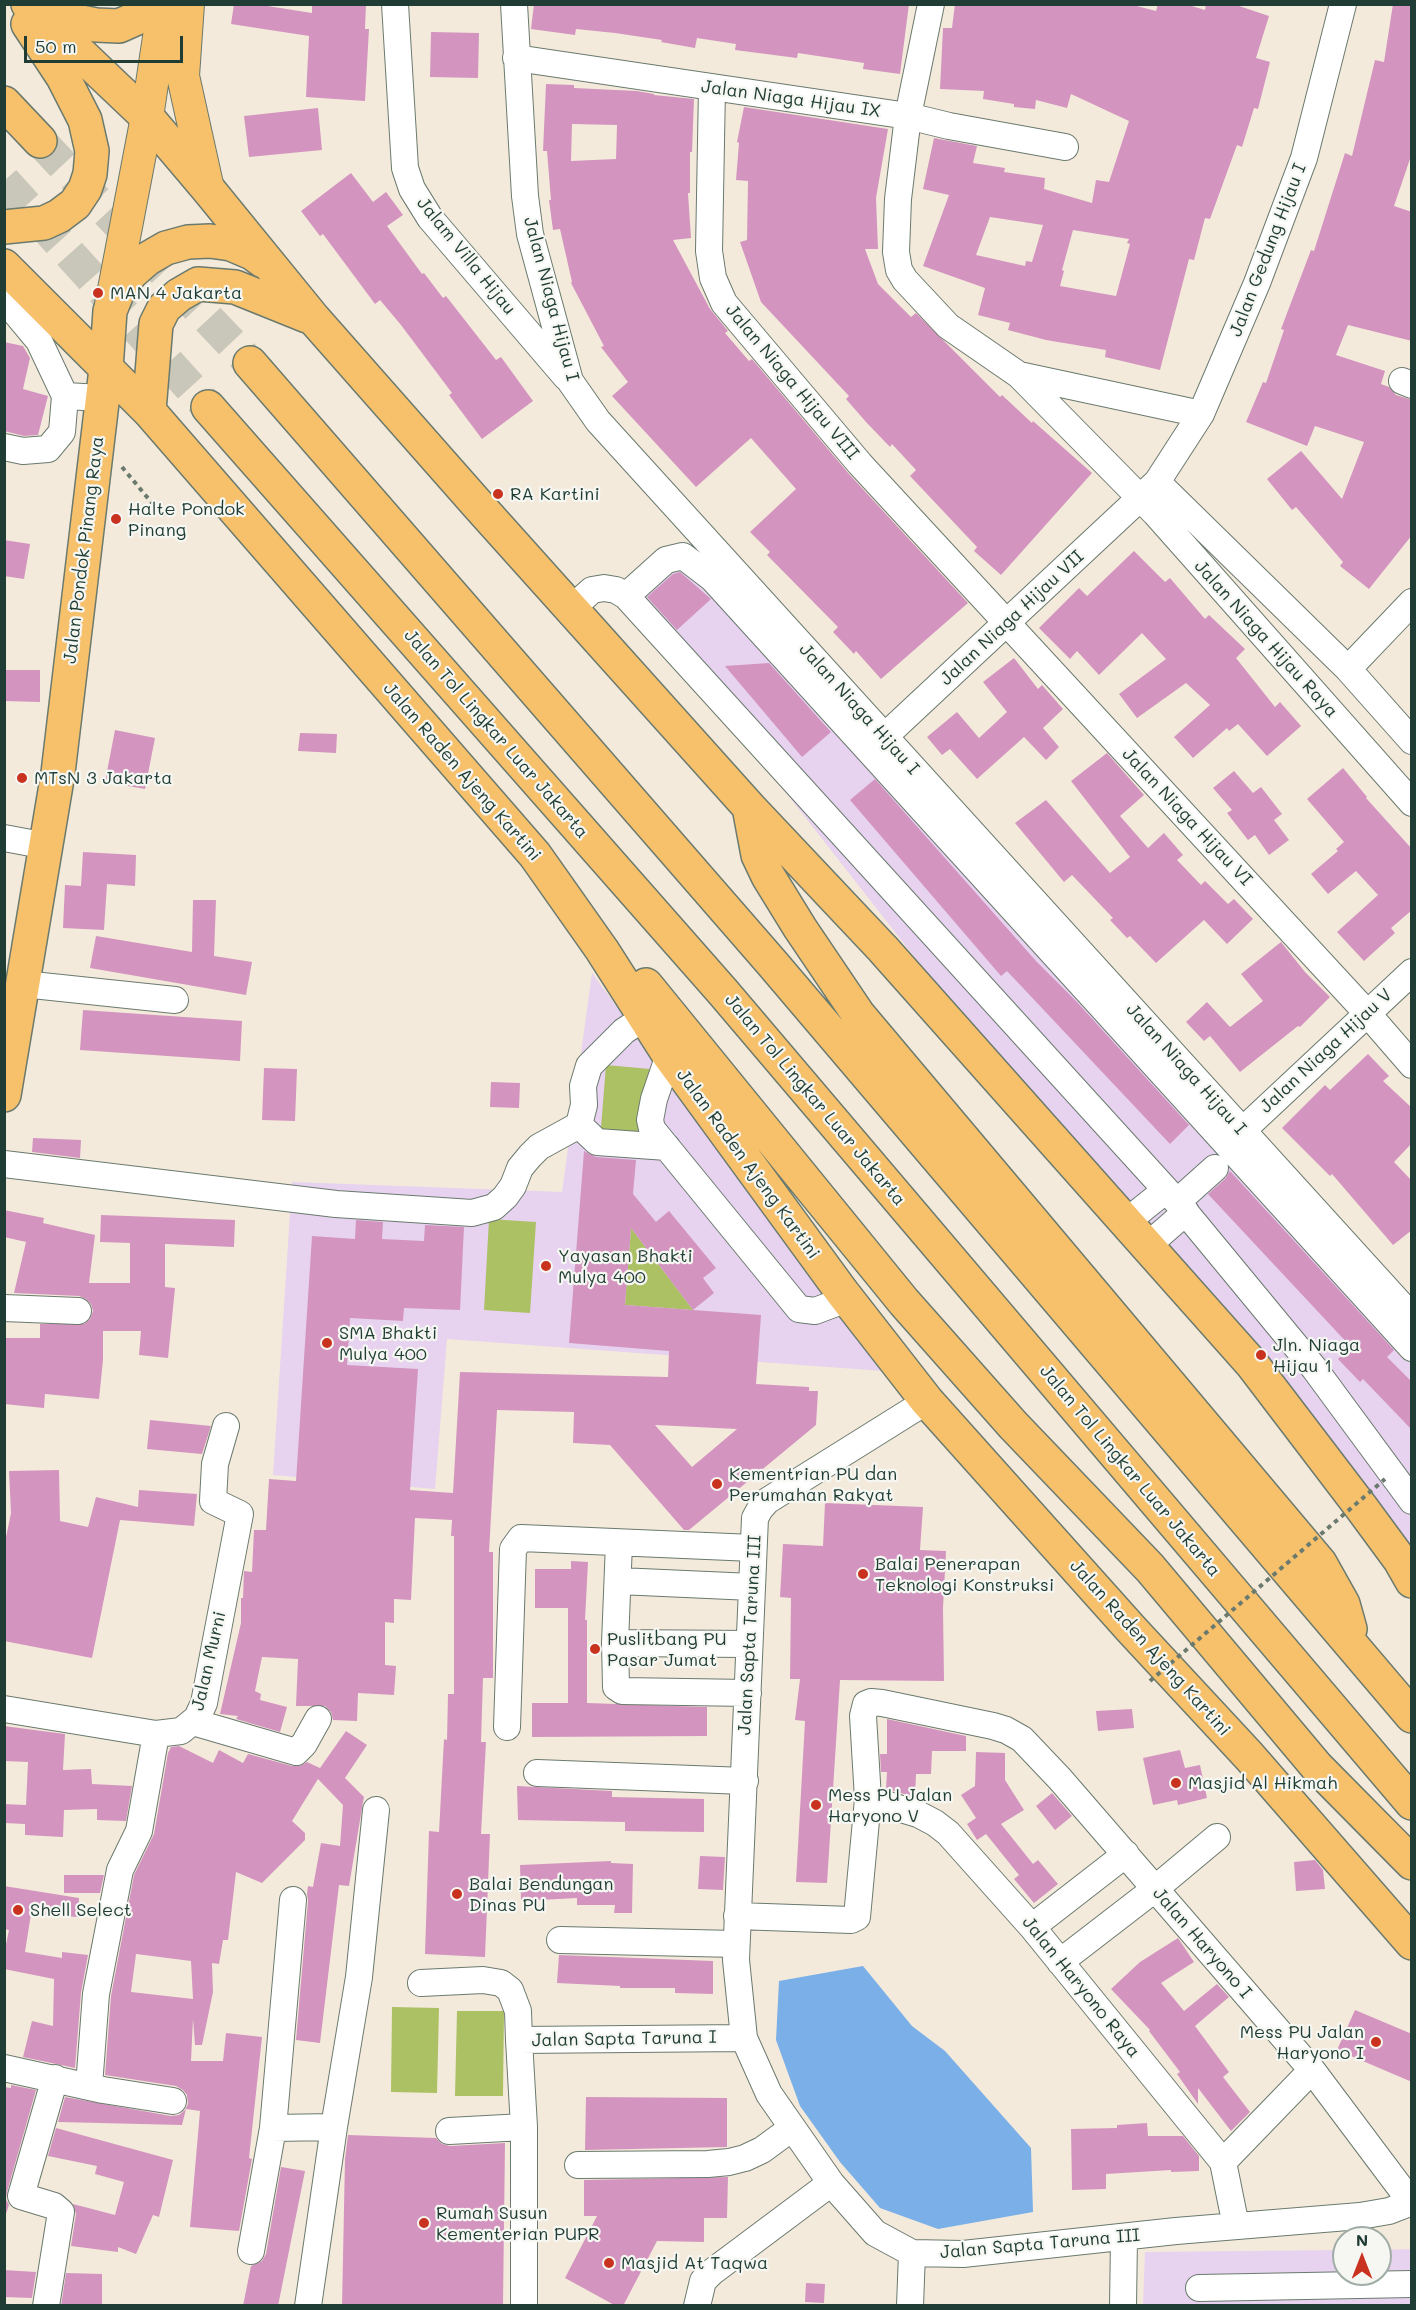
<!DOCTYPE html>
<style>
body{margin:0}
#map{position:relative;width:1416px;height:2310px;overflow:hidden;background:#f4eadb;font-family:Mali,sans-serif}
canvas{display:block}
.frame{position:absolute;inset:0;border:6px solid #1f3d34;pointer-events:none}
.north{position:absolute;left:1332px;top:2226px;width:60px;height:60px;box-sizing:border-box;background:#f6f6f2;border:2px solid #a0aca6;border-radius:50%;rotate:0deg;font-size:16px;font-weight:700;line-height:24px;text-align:center;color:#1f3d34}
.north::after{content:'';display:block;margin:auto;width:21px;height:27px;background:#c8321e;clip-path:polygon(50% 0,100% 100%,50% 72%,0 100%)}
.scale{position:absolute;left:24px;top:36px;width:159px;height:27px;box-sizing:border-box;border:3px solid #1f3d34;border-top:0;padding-left:8px;font-size:18px;line-height:21px;white-space:nowrap;color:#1f3d34;-webkit-text-stroke:4px #f6f6f2;paint-order:stroke}
</style>
<div id="map">
<canvas width="1416" height="2310"></canvas>
<div class="frame"></div>
<div class="north">N</div>
<div class="scale">50 m</div>
</div>
<script>
const c = document.querySelector('canvas').getContext('2d');
c.lineJoin = 'round';
function fill(path, color) {
  c.fillStyle = color;
  c.fill(path, 'evenodd');
}
function shape(rows) {
  const path = new Path2D();
  for (const r of rows) {
    path.moveTo(r[0], r[1]);
    for (let i = 2; i < r.length; i += 2) path.lineTo(r[i], r[i + 1]);
  }
  return path;
}
function strokePath(path, color, width, dash) {
  c.strokeStyle = color;
  c.lineWidth = width;
  c.lineCap = dash ? 'butt' : 'round';
  c.setLineDash(dash || []);
  c.stroke(path);
}
function drawText(font, color, halo, rows, align = 'center') {
  c.font = font + ' Mali,sans-serif';
  c.lineWidth = 4.5;
  c.setLineDash([]);
  c.textBaseline = 'middle';
  c.strokeStyle = halo;
  c.fillStyle = color;
  for (const [text, x, y, turn = 0] of rows) {
    c.save();
    c.translate(x, y);
    c.rotate((+turn || 0) * Math.PI / 180);
    c.textAlign = isNaN(turn) ? turn : align;
    if (halo) c.strokeText(text, 0, 0);
    c.fillText(text, 0, 0);
    c.restore();
  }
}
fill(shape([
 [700,535,1411,1325,1411,1591,628,591],
 [592,973,883,1371,447,1339,435,1489,273,1475,292,1182,562,1192],
 [1411,2249,1411,2305,1143,2306,1145,2252,1344,2250,1344,2274,1380,2274,1380,2250]
]), '#e7d2ef');
fill(shape([
 [606,1065,650,1069,645,1143,600,1140],
 [489,1219,536,1222,530,1313,484,1310],
 [631,1228,693,1310,625,1305],
 [392,2007,439,2008,437,2093,391,2092],
 [457,2011,504,2011,503,2096,455,2096]
]), '#acc064');
fill(shape([
 [863,1966,912,2026,945,2051,1031,2148,1033,2212,938,2229,880,2208,840,2162,800,2106,776,2040,779,1981]
]), '#7aafe8');
fill(shape([
 [234,4,255,4,312,13,312,4,366,4,365,29,369,29,365,101,306,97,309,36,231,24],
 [534,4,909,4,900,74,863,69,864,63,798,53,797,58,735,50,736,44,697,38,695,48,661,42,662,40,615,33,576,29,575,35,531,29],
 [955,4,1129,4,1156,11,1158,4,1185,4,1205,10,1206,4,1233,4,1269,16,1256,58,1270,62,1258,109,1254,108,1242,147,1237,145,1210,219,1205,218,1194,260,1189,259,1160,370,1105,357,1106,350,1046,340,1008,330,1010,323,978,315,985,288,923,266,949,195,923,189,934,138,977,146,973,163,1005,168,1004,172,1045,178,1044,189,1092,203,1096,180,1109,182,1129,121,1071,94,1067,108,1036,100,1035,109,1014,107,1014,104,983,99,984,91,940,89,943,28,952,28],
 [990,217,1043,225,1032,262,1026,261,1025,266,976,255],
 [1073,230,1129,239,1127,243,1130,244,1116,296,1060,286,1064,271,1062,270],
 [1393,4,1412,4,1412,153,1394,206,1412,212,1412,341,1348,325,1336,355,1385,371,1381,384,1389,387,1396,395,1412,400,1412,535,1369,589,1340,566,1343,562,1296,507,1292,510,1267,479,1301,451,1342,499,1364,442,1315,426,1307,446,1246,422,1263,382,1266,383,1284,330,1281,329,1311,250,1314,251,1345,153,1352,156,1375,60,1384,62],
 [431,32,479,33,478,78,430,77],
 [546,84,574,85,574,88,637,91,654,94,654,95,694,99,692,152,690,152,690,193,688,193,691,238,673,240,710,309,728,331,725,333,749,361,752,359,849,474,968,603,881,679,856,651,854,654,833,632,838,627,767,555,770,552,750,532,796,489,751,438,696,487,612,396,628,382,601,347,604,346,571,283,572,282,560,229,553,230,549,200,551,200,547,151,543,151],
 [572,124,617,125,616,159,571,161],
 [744,107,888,129,876,198,878,249,865,249,878,284,911,317,916,313,1000,397,1002,395,1032,423,1033,421,1092,473,1001,575,974,551,977,547,910,476,916,470,892,444,890,447,866,422,846,399,849,396,761,302,740,242,747,240,748,181,736,180,739,143,737,142],
 [318,108,322,150,249,157,244,116],
 [351,173,373,202,386,192,403,215,387,226,422,274,424,273,443,298,446,296,496,360,501,357,533,401,482,439,449,395,452,393,401,325,380,300,375,304,323,234,320,236,301,211],
 [4,342,23,346,30,358,23,389,48,396,38,435,24,436,4,431],
 [4,540,30,544,24,579,4,576],
 [1134,551,1165,582,1170,578,1205,619,1209,615,1245,649,1236,658,1275,707,1280,702,1301,726,1267,756,1238,724,1229,731,1227,728,1193,758,1174,737,1210,705,1186,683,1137,718,1119,694,1166,659,1142,633,1099,675,1077,651,1070,659,1039,628,1079,588,1087,596],
 [680,572,711,599,677,630,647,597,673,574],
 [1014,658,1038,689,1042,685,1063,709,1043,728,1059,747,1046,760,1024,737,977,779,950,749,942,755,927,737,957,712,979,738,1007,712,983,682],
 [769,663,831,732,802,757,725,666],
 [4,670,40,670,40,702,4,701],
 [115,730,155,738,145,789,105,782],
 [300,733,337,734,336,753,298,751],
 [1107,753,1144,795,1120,816,1148,848,1164,833,1183,855,1177,860,1201,885,1205,881,1228,904,1234,899,1253,919,1227,944,1204,920,1156,963,1130,936,1127,938,1110,920,1113,918,1072,875,1064,882,1015,823,1046,800,1110,873,1130,857,1071,781],
 [1343,768,1367,797,1366,798,1412,849,1412,910,1391,928,1395,933,1364,961,1337,932,1378,895,1356,871,1328,894,1311,874,1338,851,1336,849,1344,842,1307,799],
 [1234,771,1253,793,1261,787,1282,814,1274,820,1289,840,1269,855,1255,835,1248,840,1227,813,1232,810,1213,788],
 [875,779,1036,961,1075,1000,1189,1125,1170,1144,1007,971,1001,976,850,800],
 [83,852,136,855,135,886,107,884,104,930,63,928,65,885,81,886],
 [193,900,216,900,214,956,252,962,246,995,90,968,96,936,192,952],
 [1281,942,1305,972,1330,997,1300,1027,1298,1026,1240,1072,1210,1036,1204,1041,1186,1022,1207,1002,1230,1027,1263,1001,1241,974],
 [83,1010,242,1021,240,1061,80,1050],
 [1368,1054,1389,1076,1383,1081,1412,1108,1412,1143,1394,1162,1412,1181,1412,1230,1393,1245,1332,1174,1330,1176,1282,1128,1325,1085,1330,1090],
 [264,1068,297,1069,295,1121,262,1120],
 [491,1082,520,1083,519,1108,490,1107],
 [33,1138,81,1140,80,1158,32,1152],
 [584,1151,596,1157,636,1160,633,1194,656,1222,669,1211,716,1268,703,1278,714,1293,693,1310,631,1228,625,1305,761,1315,756,1384,809,1387,809,1391,818,1391,816,1425,689,1530,684,1530,610,1445,573,1443,574,1412,497,1410,489,1552,493,1552,493,1678,483,1678,481,1742,486,1742,481,1834,490,1834,485,1957,425,1954,429,1831,439,1832,444,1739,447,1740,448,1694,454,1694,454,1536,451,1536,452,1520,415,1518,411,1600,394,1599,394,1623,385,1622,385,1665,396,1666,394,1695,358,1693,357,1721,333,1720,331,1712,325,1706,296,1706,298,1659,262,1657,255,1691,261,1694,260,1700,287,1707,280,1732,236,1719,238,1716,220,1714,241,1623,241,1598,243,1598,244,1571,252,1572,254,1530,266,1530,269,1479,296,1481,312,1236,355,1239,356,1220,383,1222,382,1239,424,1241,425,1225,464,1227,460,1310,404,1308,403,1321,350,1318,347,1365,418,1369,410,1490,453,1493,460,1372,668,1377,669,1351,569,1343],
 [655,1425,737,1429,692,1467],
 [1230,1171,1394,1350,1387,1357,1412,1382,1412,1430,1363,1379,1360,1382,1338,1359,1351,1347,1208,1194,1225,1179],
 [4,1210,44,1218,43,1223,95,1235,89,1283,130,1283,130,1243,100,1242,101,1215,235,1220,234,1247,165,1244,165,1287,175,1288,168,1358,139,1355,141,1331,103,1331,103,1360,99,1399,45,1394,44,1408,4,1404,4,1338,40,1338,40,1324,84,1324,90,1319,93,1311,91,1304,86,1299,79,1296,14,1293,26,1242,4,1237],
 [150,1420,211,1426,202,1454,147,1449],
 [59,1470,60,1521,88,1527,96,1497,138,1507,139,1490,197,1494,194,1526,120,1520,92,1658,4,1641,4,1547,11,1513,9,1471],
 [825,1503,923,1507,920,1550,946,1551,943,1608,944,1681,840,1680,827,1883,796,1882,805,1721,795,1720,800,1679,790,1679,791,1598,780,1597,783,1544,823,1546],
 [571,1561,588,1562,585,1620,587,1620,587,1703,707,1707,707,1736,532,1737,532,1703,568,1703,568,1608,535,1608,535,1569,571,1569],
 [1132,1709,1134,1728,1098,1731,1096,1711],
 [887,1719,966,1736,966,1751,932,1751,931,1774,916,1774,915,1797,886,1789,887,1772,881,1772,880,1754,887,1754],
 [4,1726,65,1734,63,1770,91,1769,92,1784,132,1786,126,1821,97,1820,97,1809,64,1810,63,1837,25,1835,25,1824,4,1823,4,1804,26,1805,28,1762,4,1761],
 [346,1731,367,1745,345,1778,364,1797,363,1802,349,1886,339,1885,320,2043,296,2040,308,1901,307,1894,308,1886,313,1887,321,1843,340,1846,343,1805,318,1779,292,1821,305,1833,305,1840,262,1883,236,1872,228,1940,223,1940,219,1964,212,1963,213,1992,202,2045,195,2045,193,2019,191,2061,223,2061,226,2033,262,2037,249,2158,252,2159,239,2231,190,2227,200,2111,186,2109,182,2125,58,2122,65,2097,171,2116,179,2115,185,2110,188,2104,187,2095,183,2090,176,2086,105,2075,111,1996,134,1875,154,1834,168,1753,171,1747,179,1746,213,1763,219,1750,243,1763,248,1754,292,1766,300,1766,307,1762,320,1768],
 [136,1954,191,1961,193,1999,131,1992],
 [1180,1750,1185,1768,1200,1765,1207,1798,1178,1805,1177,1800,1153,1805,1143,1758],
 [976,1752,1005,1753,1005,1780,1024,1810,1001,1824,1033,1864,1038,1860,1058,1884,1034,1903,1014,1879,1019,1875,986,1834,977,1840,967,1824,976,1818,961,1795,975,1786],
 [517,1786,612,1791,612,1797,704,1799,704,1832,625,1831,625,1822,518,1820],
 [1052,1793,1072,1816,1055,1830,1036,1806],
 [700,1856,725,1857,723,1890,698,1889],
 [1315,1860,1323,1870,1325,1889,1296,1891,1294,1862],
 [611,1861,611,1863,633,1864,632,1913,614,1913,615,1905,577,1905,577,1898,521,1901,520,1865],
 [64,1875,104,1875,100,1893,64,1893],
 [4,1886,79,1898,78,1917,31,1914,25,1952,62,1958,62,1952,88,1955,81,1993,75,2068,23,2057,32,2021,53,2026,54,1979,4,1969,4,1954,9,1930,4,1929],
 [1178,1938,1194,1962,1161,1983,1184,2011,1217,1984,1229,1997,1195,2026,1229,2072,1223,2077,1250,2112,1231,2131,1198,2088,1198,2104,1177,2074,1180,2072,1149,2031,1150,2030,1111,1989,1140,1962],
 [559,1955,713,1961,713,1994,675,1993,675,1988,620,1988,620,1986,557,1983],
 [1355,2010,1412,2034,1412,2082,1337,2050],
 [11,2085,36,2090,7,2192,6,2199,9,2205,6,2214,4,2087,11,2088],
 [586,2097,727,2098,727,2147,585,2150],
 [1147,2123,1148,2136,1183,2136,1199,2156,1199,2171,1171,2172,1171,2170,1106,2174,1106,2189,1072,2190,1071,2129,1117,2128,1117,2125],
 [56,2128,173,2160,159,2217,153,2215,136,2254,118,2247,118,2252,71,2246,76,2214,73,2204,115,2215,124,2182,95,2174,97,2166,48,2156],
 [348,2135,436,2138,442,2144,450,2146,505,2143,503,2306,342,2306,345,2159],
 [281,2167,305,2171,278,2306,243,2306,251,2266,262,2261,266,2254],
 [728,2177,727,2218,704,2218,704,2242,657,2241,623,2306,616,2306,565,2278,597,2216,584,2216,584,2180],
 [4,2270,36,2272,32,2298,4,2297],
 [66,2273,102,2274,102,2306,61,2306],
 [806,2283,825,2284,824,2303,805,2302]
]), '#d395bf');
strokePath(shape([
 [40,141,250,363],
 [4,181,208,407]
]), '#c9c7ba', 33, [33, 16]);
const minor = shape([
 [395,4,405,168,412,189,430,218,566,377],
 [514,4,525,196,530,234,570,381,598,421,1412,1317],
 [931,4,908,116,898,199,896,252,899,270,905,280,948,326,1019,375,1155,513,1412,803],
 [516,58,908,116,949,126,1065,147],
 [712,87,709,251,713,278,724,303,860,464,1367,1013,1412,1065],
 [4,299,39,341,65,396,102,398],
 [1019,375,1201,414],
 [1402,381,1412,385],
 [4,447,23,451,48,449,62,432,65,396],
 [1157,482,1348,669,1412,741],
 [626,596,666,560,683,556,713,579,1412,1348],
 [571,609,592,590,604,588,616,590,626,596,1177,1202,1314,1368,1412,1501],
 [1348,669,1412,602],
 [884,737,1157,482,1201,414,1257,283,1304,158,1343,4],
 [4,838,47,846],
 [23,984,175,1000],
 [669,1055,654,1099,650,1120,652,1129,799,1309,815,1311,847,1299],
 [579,1125,597,1142,667,1147],
 [1242,1131,1412,972],
 [4,1164,336,1204,472,1213,494,1207,505,1197,513,1186,520,1168,530,1156,539,1147,579,1125,584,1105,583,1086,589,1066,624,1031,645,1017],
 [1177,1202,1215,1168],
 [1126,1222,1166,1190],
 [1147,1246,1186,1212],
 [4,1308,78,1311],
 [927,1401,767,1501,760,1509,755,1518,736,1960,744,2038,769,2094,831,2183,875,2233,912,2253,963,2254,1176,2231,1360,2216,1389,2211,1412,2202],
 [619,1543,615,1643,616,1687,622,1691,748,1693],
 [619,1581,752,1587],
 [615,1643,749,1644],
 [4,1709,156,1734,181,1731,197,1718,204,1703,240,1514,213,1501,215,1464,226,1426],
 [193,1722,296,1752,304,1744,318,1719],
 [507,1727,513,1549,521,1538,753,1548],
 [537,1773,745,1781],
 [868,1799,918,1814,935,1823,948,1833,1032,1927,1223,2162,1236,2226],
 [293,1900,273,2128,334,2127],
 [737,1916,851,1920,857,1917,868,1799,863,1716,866,1704,871,1702,882,1703,993,1726,1006,1730,1022,1739,1060,1779,1312,2070,1411,2202],
 [1032,1927,1126,1854],
 [560,1940,736,1944],
 [1060,1962,1156,1888,1217,1837],
 [421,1983,483,1980,501,1983,510,1990,518,2011,519,2040],
 [4,2068,103,2090,173,2101],
 [89,2086,96,1994,120,1870,139,1831,156,1734],
 [449,2131,524,2127],
 [1223,2162,1312,2070],
 [578,2165,708,2164,729,2162,745,2158,762,2150,792,2128],
 [251,2251,273,2128],
 [1199,2288,1412,2284],
 [46,2306,61,2212,54,2206,21,2196,55,2078],
 [308,2306,334,2127,359,1977,376,1810],
 [524,2306,524,2127,519,2040,744,2038],
 [697,2306,703,2281,712,2272,831,2183],
 [910,2306,912,2253],
 [1123,2306,1124,2238]
]);
const major = shape([
 [188,4,183,76,208,189],
 [111,305,147,117,164,4]
]);
const highway = shape([
 [28,4,147,117,208,189,314,319,478,505,749,807,883,949,1252,1364,1361,1507,1400,1560,1412,1581],
 [36,13,96,25,119,26,164,6],
 [4,103,40,141],
 [4,227,44,223,59,216,75,204,85,189,90,174,92,151,85,120,63,77,28,24],
 [4,266,149,411,535,855,602,950,669,1055,842,1292,927,1401,1132,1630,1249,1756,1412,1943],
 [250,363,772,963,1412,1716],
 [208,407,723,992,1412,1803],
 [149,411,156,324,164,308,179,295,198,284,235,287,307,316],
 [749,807,758,855,768,876,800,928,858,1014,1320,1563,1343,1604,1350,1629],
 [646,985,904,1302,1013,1425,1150,1568,1317,1767,1412,1863],
 [4,1095,58,773,106,369,110,311,118,291,131,273,147,259,166,248,188,242,210,241,231,244,252,253,263,261]
]);
strokePath(minor, '#6a7a6e', 28);
strokePath(major, '#6a7a6e', 34);
strokePath(highway, '#6a7a6e', 36);
strokePath(shape([
 [122,467,162,515,174,508]
]), '#6a7a6e', 4, [4.5, 4.5]);
strokePath(minor, '#fff', 26);
strokePath(major, '#f7c06b', 32);
strokePath(highway, '#f7c06b', 33);
strokePath(shape([
 [1150,1681,1385,1479]
]), '#6a7a6e', 4, [4.5, 4.5]);
for (const [x, y, r, color] of [
 [98,293,6,"#c8321e"],
 [498,494,6,"#c8321e"],
 [116,519,6,"#c8321e"],
 [22,778,6,"#c8321e"],
 [546,1266,6,"#c8321e"],
 [327,1343,6,"#c8321e"],
 [1261,1355,6,"#c8321e"],
 [717,1484,6,"#c8321e"],
 [863,1574,6,"#c8321e"],
 [595,1649,6,"#c8321e"],
 [1176,1783,6,"#c8321e"],
 [816,1805,6,"#c8321e"],
 [457,1894,6,"#c8321e"],
 [18,1910,6,"#c8321e"],
 [1376,2042,6,"#c8321e"],
 [424,2223,6,"#c8321e"],
 [609,2263,6,"#c8321e"]
]) {
  const dot = new Path2D();
  dot.arc(x, y, r, 0, 2 * Math.PI);
  c.fillStyle = color;
  c.fill(dot);
  strokePath(dot, '#f6f6f2', 2);
}
drawText('18px', '#1f3d34', '#f6f6f2', [
 ["Jalan Niaga Hijau IX",791,99,8],
 ["Jalan Gedung Hijau I",1268,250,-69],
 ["Jalam Villa Hijau",466,256,51],
 ["Jalan Niaga Hijau I",551,299,75],
 ["Jalan Niaga Hijau VIII",792,382,50],
 ["Jalan Pondok Pinang Raya",84,550,-83],
 ["Jalan Niaga Hijau VII",1012,618,-43],
 ["Jalan Niaga Hijau Raya",1266,639,48],
 ["Jalan Niaga Hijau I",859,709,48],
 ["Jalan Tol Lingkar Luar Jakarta",496,734,49],
 ["Jalan Raden Ajeng Kartini",462,772,49],
 ["Jalan Niaga Hijau VI",1187,817,47],
 ["Jalan Niaga Hijau V",1326,1051,-43],
 ["Jalan Niaga Hijau I",1186,1069,48],
 ["Jalan Tol Lingkar Luar Jakarta",815,1100,50],
 ["Jalan Raden Ajeng Kartini",748,1164,54],
 ["Jalan Tol Lingkar Luar Jakarta",1130,1471,50],
 ["Jalan Sapta Taruna III",750,1635,-87],
 ["Jalan Raden Ajeng Kartini",1150,1648,48],
 ["Jalan Murni",209,1661,-77],
 ["Jalan Haryono I",1202,1943,49],
 ["Jalan Haryono Raya",1081,1987,51],
 ["Jalan Sapta Taruna I",624,2039,-1],
 ["Jalan Sapta Taruna III",1040,2244,-5]
]);
drawText('18px', '#1f3d34', '#f6f6f2', [
 ["MAN 4 Jakarta",110,293],
 ["RA Kartini",510,494],
 ["Halte Pondok",128,509],
 ["Pinang",128,530],
 ["MTsN 3 Jakarta",34,778],
 ["Yayasan Bhakti",558,1256],
 ["Mulya 400",558,1277],
 ["SMA Bhakti",339,1333],
 ["Mulya 400",339,1354],
 ["Jln. Niaga",1273,1345],
 ["Hijau 1",1273,1366],
 ["Kementrian PU dan",729,1474],
 ["Perumahan Rakyat",729,1495],
 ["Balai Penerapan",875,1564],
 ["Teknologi Konstruksi",875,1585],
 ["Puslitbang PU",607,1639],
 ["Pasar Jumat",607,1660],
 ["Masjid Al Hikmah",1188,1783],
 ["Mess PU Jalan",828,1795],
 ["Haryono V",828,1816],
 ["Balai Bendungan",469,1884],
 ["Dinas PU",469,1905],
 ["Shell Select",30,1910],
 ["Mess PU Jalan",1364,2032,"right"],
 ["Haryono I",1364,2053,"right"],
 ["Rumah Susun",436,2213],
 ["Kementerian PUPR",436,2234],
 ["Masjid At Taqwa",621,2263]
], 'left');
</script>
